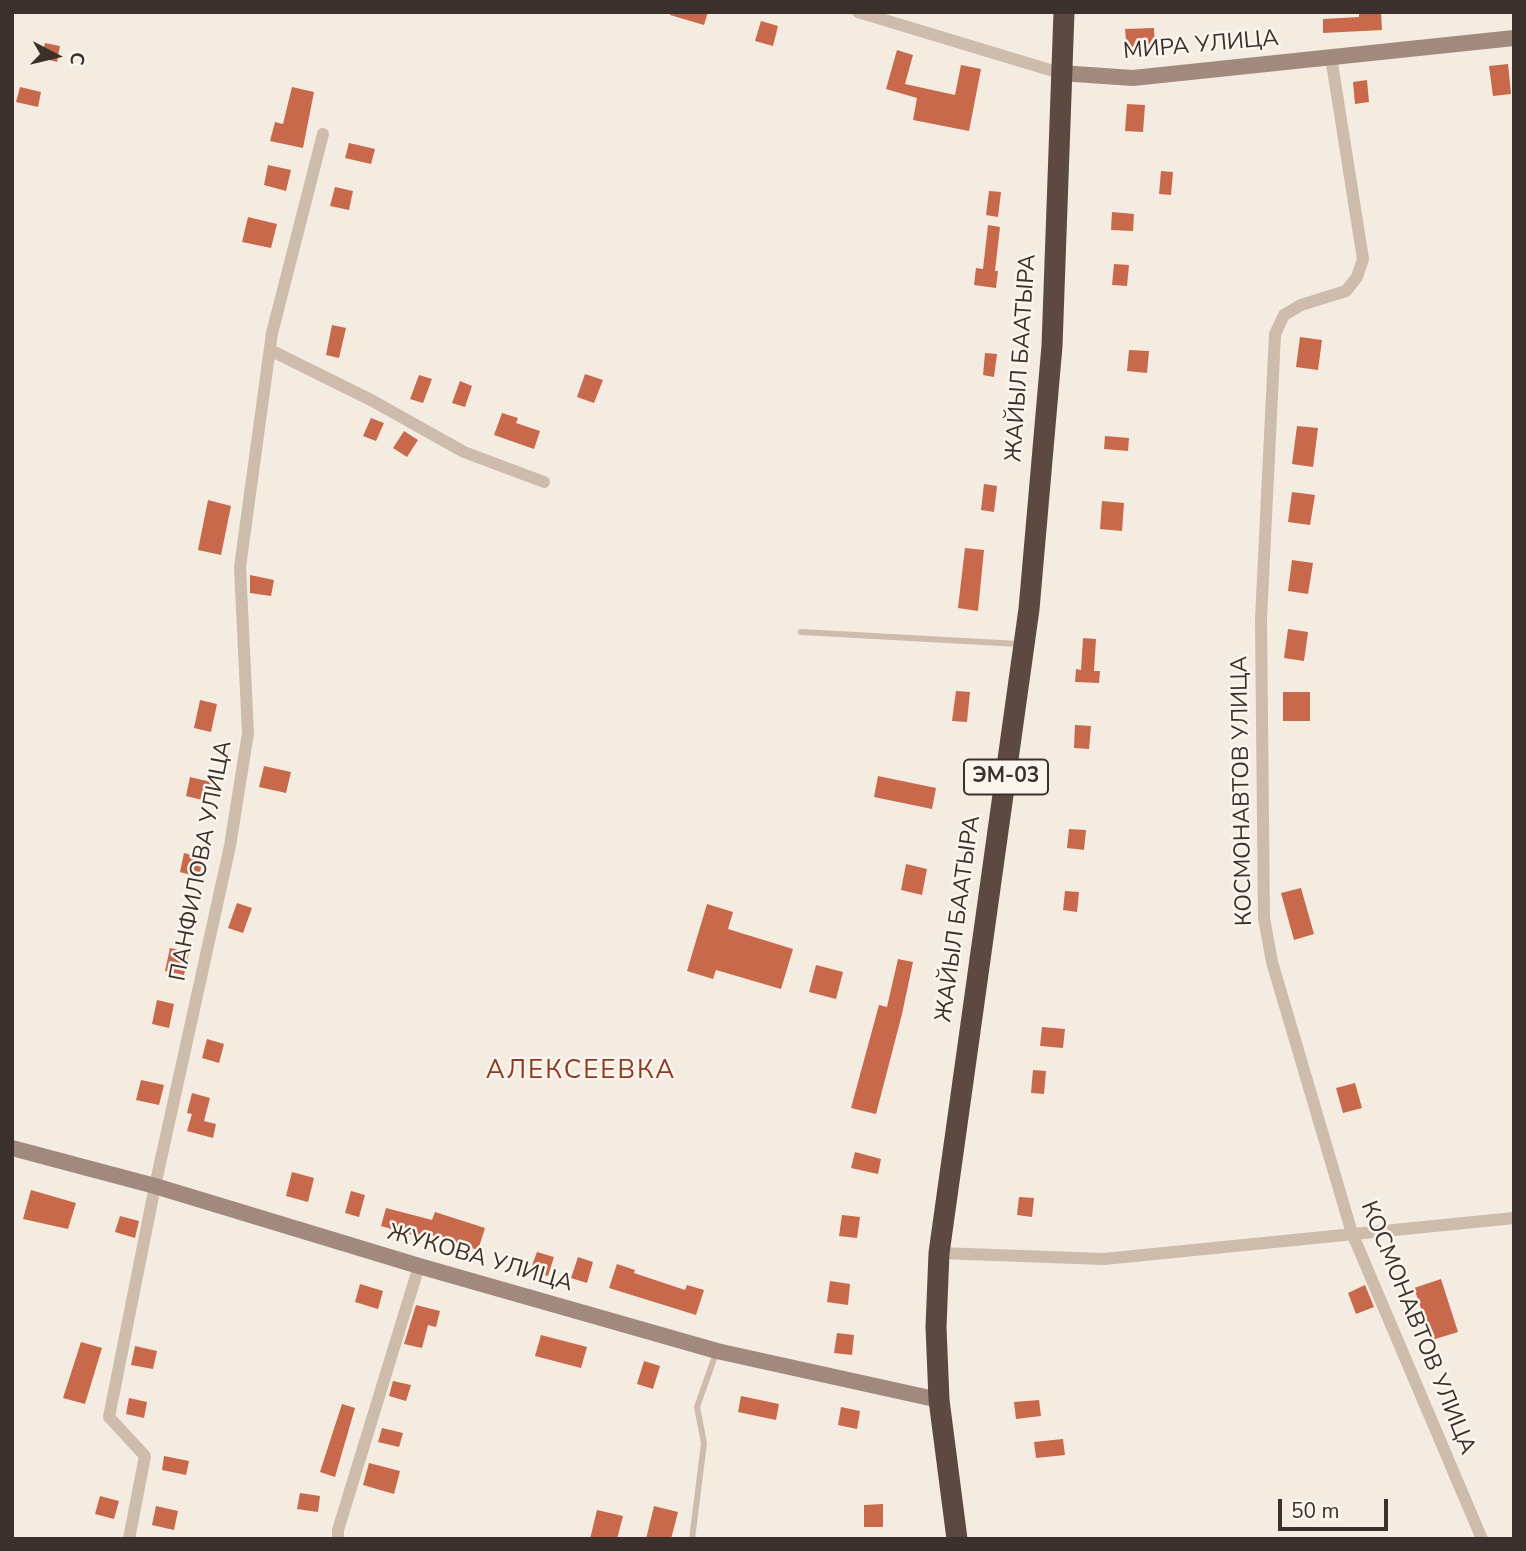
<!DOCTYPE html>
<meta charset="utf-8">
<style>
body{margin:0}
#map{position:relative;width:1526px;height:1551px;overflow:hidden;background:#f4ebe1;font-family:"Nunito Sans",sans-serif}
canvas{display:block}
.frame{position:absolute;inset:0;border:14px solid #3b302b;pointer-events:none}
.north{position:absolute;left:21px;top:21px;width:70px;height:70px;-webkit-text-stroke:5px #fbf5ee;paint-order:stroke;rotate:97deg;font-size:19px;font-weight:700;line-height:28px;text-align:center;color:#3b302b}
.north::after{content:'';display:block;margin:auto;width:24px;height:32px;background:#3b302b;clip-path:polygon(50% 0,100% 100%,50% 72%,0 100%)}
.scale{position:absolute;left:1278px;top:1499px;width:110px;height:32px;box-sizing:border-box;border:4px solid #3b302b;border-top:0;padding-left:9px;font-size:21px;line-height:24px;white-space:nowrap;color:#3b302b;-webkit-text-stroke:5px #fbf5ee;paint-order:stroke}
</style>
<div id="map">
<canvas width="1526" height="1551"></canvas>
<div class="frame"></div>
<div class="north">С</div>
<div class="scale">50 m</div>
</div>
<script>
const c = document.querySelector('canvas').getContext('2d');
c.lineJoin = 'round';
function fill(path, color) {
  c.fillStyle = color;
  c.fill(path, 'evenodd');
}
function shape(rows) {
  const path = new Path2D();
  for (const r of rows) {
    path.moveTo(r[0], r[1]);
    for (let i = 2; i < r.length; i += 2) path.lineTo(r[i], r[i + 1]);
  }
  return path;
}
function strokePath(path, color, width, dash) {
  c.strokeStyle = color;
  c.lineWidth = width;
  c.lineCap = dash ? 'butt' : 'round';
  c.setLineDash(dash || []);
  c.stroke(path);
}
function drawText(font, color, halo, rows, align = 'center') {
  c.font = font + ' "Nunito Sans",sans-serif';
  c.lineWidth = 5;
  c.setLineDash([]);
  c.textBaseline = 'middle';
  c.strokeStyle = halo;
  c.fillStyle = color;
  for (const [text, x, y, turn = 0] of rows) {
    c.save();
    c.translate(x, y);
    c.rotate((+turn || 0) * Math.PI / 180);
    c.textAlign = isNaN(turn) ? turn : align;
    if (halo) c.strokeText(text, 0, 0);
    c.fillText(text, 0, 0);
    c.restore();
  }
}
fill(shape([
 [671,12,708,12,704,25,670,15],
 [1359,12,1381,12,1382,30,1323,33,1323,19,1359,17],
 [761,21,778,26,773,46,755,41],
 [1154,28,1155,49,1127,51,1125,29],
 [45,43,60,46,57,62,41,58],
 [897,50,913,55,905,84,955,95,961,65,981,69,969,131,913,120,917,98,886,89],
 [1508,64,1511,94,1493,96,1489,66],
 [1367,80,1369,102,1355,104,1353,82],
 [20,87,41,92,38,107,16,102],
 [292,87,314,92,303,148,270,141,275,122,283,124],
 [1127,104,1145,105,1143,132,1125,131],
 [349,143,375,149,371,164,345,158],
 [268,165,291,170,286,191,264,185],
 [1161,171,1173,172,1171,195,1159,194],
 [335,187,353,191,349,210,330,206],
 [989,191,1001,192,998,217,986,215],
 [1112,212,1134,214,1133,231,1111,230],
 [248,217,277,224,271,248,242,242],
 [988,225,1000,227,995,271,998,271,996,288,974,285,976,268,983,269],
 [1114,264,1129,265,1127,286,1112,285],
 [332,325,346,328,339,358,326,355],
 [1300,337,1322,340,1318,370,1296,367],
 [1129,350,1149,351,1147,373,1127,371],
 [985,353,997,354,994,377,983,375],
 [585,374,603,380,594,403,577,397],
 [419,375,432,379,423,403,410,399],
 [460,381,472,386,465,407,452,403],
 [502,413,518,418,516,423,540,431,534,449,494,435],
 [371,418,384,423,376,441,363,436],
 [1297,426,1318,428,1313,467,1292,464],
 [404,431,418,440,407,457,393,448],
 [1105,436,1129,438,1128,451,1104,449],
 [984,484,997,486,994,512,981,510],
 [1292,492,1315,495,1310,525,1288,522],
 [208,500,231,506,221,555,198,550],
 [1102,501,1124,503,1122,531,1100,529],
 [965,548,984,550,978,611,958,608],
 [1292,560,1313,563,1308,594,1288,591],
 [250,575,274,580,271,596,250,593],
 [1288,629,1308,632,1304,661,1284,658],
 [1083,638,1096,639,1094,671,1100,671,1099,683,1075,682,1076,669,1081,670],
 [956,691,970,692,967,722,952,721],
 [1283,692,1310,692,1310,721,1283,721],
 [200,700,217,704,211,732,194,728],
 [1075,725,1091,726,1089,749,1074,748],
 [264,766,291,772,286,793,259,787],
 [878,776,936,788,932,809,874,797],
 [190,777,211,782,206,801,186,796],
 [1069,829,1086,830,1084,850,1067,848],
 [184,853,203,858,199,877,180,872],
 [906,864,927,869,922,895,901,890],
 [1301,888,1314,934,1294,940,1281,893],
 [1065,891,1079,892,1077,912,1063,910],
 [237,903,252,908,243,933,228,928],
 [707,904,733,912,728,929,793,949,781,989,716,970,713,979,687,971],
 [170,948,189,952,184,975,165,971],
 [898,959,913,962,902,1014,876,1114,851,1108,879,1005,887,1007],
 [816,965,843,972,836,999,809,992],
 [157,1000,174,1004,169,1028,152,1024],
 [1042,1027,1065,1029,1063,1048,1040,1046],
 [207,1039,224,1044,219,1063,202,1058],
 [1033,1070,1046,1071,1044,1094,1031,1093],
 [141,1080,164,1085,159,1105,136,1100],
 [1355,1083,1362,1108,1343,1113,1336,1088],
 [192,1093,210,1098,204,1121,216,1124,213,1138,187,1131,192,1114,187,1113],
 [855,1152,881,1159,878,1174,851,1168],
 [292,1172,314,1178,308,1202,286,1196],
 [31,1190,76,1203,68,1229,23,1219],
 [351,1191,365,1195,359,1217,345,1213],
 [1019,1197,1034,1198,1032,1217,1017,1215],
 [386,1208,432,1220,435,1212,485,1228,478,1250,421,1232,420,1237,381,1226],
 [842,1215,860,1217,857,1238,839,1236],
 [120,1216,139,1221,135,1238,115,1232],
 [537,1252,554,1257,548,1276,530,1271],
 [578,1257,593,1262,587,1283,571,1278],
 [617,1264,635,1270,634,1273,685,1290,687,1285,704,1290,696,1315,609,1288],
 [1441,1279,1458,1332,1432,1340,1414,1288],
 [830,1281,850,1284,848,1305,827,1302],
 [360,1284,383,1291,378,1309,355,1302],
 [1365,1285,1374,1307,1356,1314,1348,1293],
 [416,1305,440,1311,436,1327,428,1325,422,1348,404,1344],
 [837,1333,854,1335,852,1355,834,1353],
 [541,1335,587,1347,581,1368,535,1356],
 [81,1342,102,1348,85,1404,63,1398],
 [135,1346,157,1351,153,1369,131,1365],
 [644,1361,660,1366,653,1389,637,1384],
 [393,1381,411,1385,406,1401,389,1396],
 [741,1396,779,1404,776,1420,738,1412],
 [129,1398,147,1402,144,1418,126,1414],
 [1039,1400,1041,1416,1016,1419,1014,1402],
 [342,1404,355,1408,335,1477,320,1472],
 [841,1407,860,1411,857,1429,838,1425],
 [382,1428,403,1433,399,1447,378,1442],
 [1063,1439,1065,1455,1036,1458,1034,1442],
 [164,1456,189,1461,186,1475,162,1470],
 [369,1463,400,1471,394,1494,363,1485],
 [300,1493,320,1496,318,1512,297,1509],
 [100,1496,119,1501,114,1519,95,1514],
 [883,1504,883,1527,864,1527,864,1505],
 [156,1506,178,1511,174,1530,152,1525],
 [654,1506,678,1512,671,1539,646,1539],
 [597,1510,623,1516,617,1539,590,1539]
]), '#c8694b');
strokePath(shape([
 [801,632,1019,644],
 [692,1539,704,1443,697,1407,716,1353]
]), '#cdbbac', 6);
strokePath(shape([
 [858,12,1060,73],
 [1331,57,1363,259,1357,277,1346,291,1301,305,1284,315,1275,334,1261,619,1264,918,1272,962,1352,1233,1482,1539],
 [270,350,371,400,464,452,544,482],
 [939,1253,1104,1259,1514,1218],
 [129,1539,145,1456,109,1417,155,1186,230,846,248,733,240,567,272,333,323,134],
 [338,1539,338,1530,419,1266]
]), '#cdbbac', 12);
strokePath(shape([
 [1060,73,1133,78,1514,38],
 [12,1148,155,1186,419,1266,717,1351,939,1400]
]), '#a18a7d', 16);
strokePath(shape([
 [957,1539,939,1400,936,1327,939,1253,1029,609,1052,346,1064,12]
]), '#5c4a42', 21);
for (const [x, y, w] of [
 [1006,777,84]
]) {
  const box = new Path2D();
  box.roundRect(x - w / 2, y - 17.5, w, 35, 5);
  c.fillStyle = '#fbf5ee';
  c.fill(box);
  strokePath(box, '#3b302b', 2);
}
drawText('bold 21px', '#3b302b', null, [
 ["ЭМ-03",1006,777]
]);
drawText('23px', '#3b302b', '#fbf5ee', [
 ["МИРА УЛИЦА",1201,46,-5],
 ["ЖАЙЫЛ БААТЫРА",1022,358,-86],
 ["КОСМОНАВТОВ УЛИЦА",1243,791,-91],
 ["ПАНФИЛОВА УЛИЦА",202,861,-79],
 ["ЖАЙЫЛ БААТЫРА",959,919,-82],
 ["ЖУКОВА УЛИЦА",480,1259,16],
 ["КОСМОНАВТОВ УЛИЦА",1417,1328,68]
]);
c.letterSpacing = '2px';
drawText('26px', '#8c3b22', '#fbf5ee', [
 ["АЛЕКСЕЕВКА",581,1072]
]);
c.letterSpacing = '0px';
</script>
